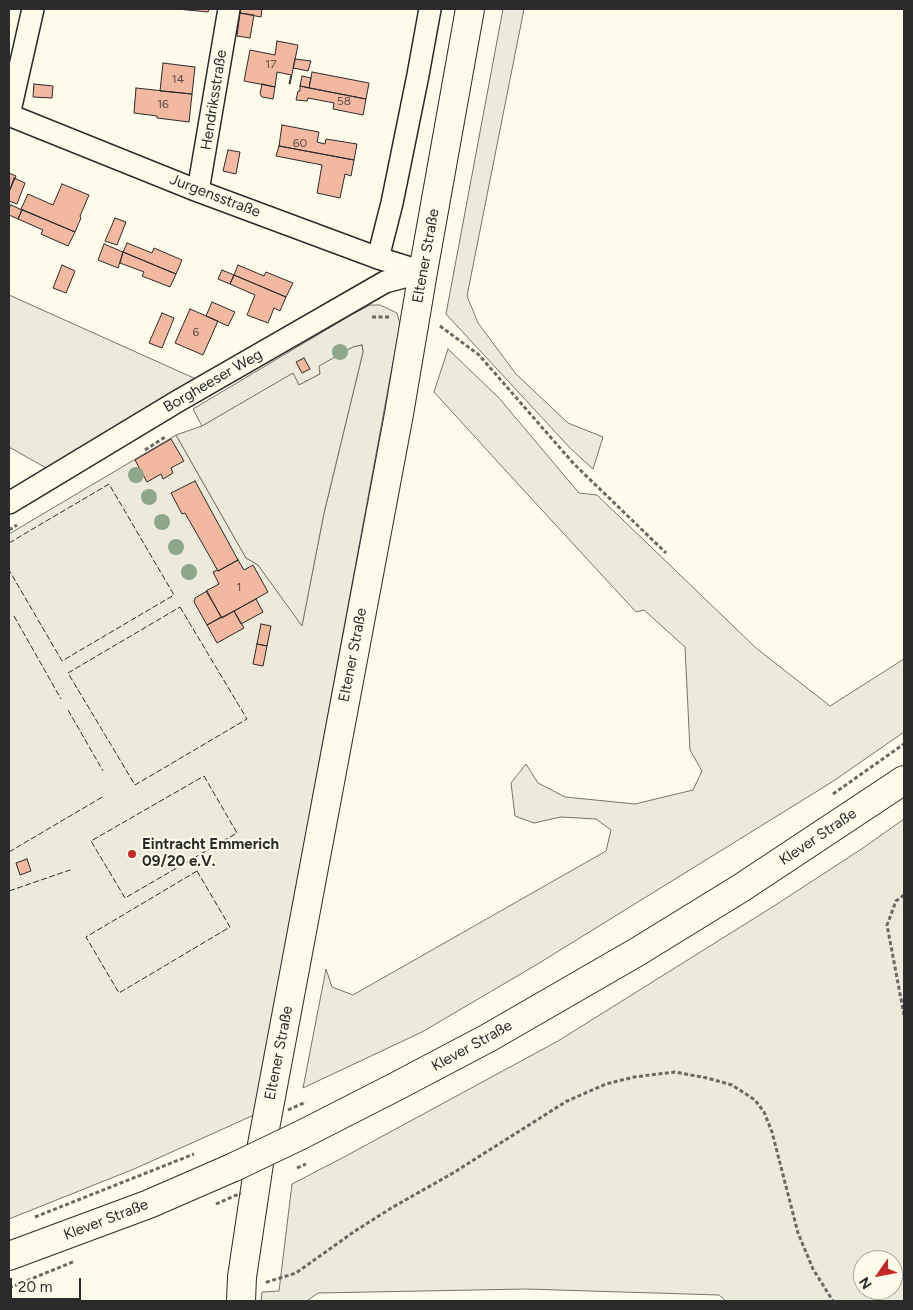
<!DOCTYPE html>
<meta charset="utf-8">
<style>
body{margin:0}
#map{position:relative;width:913px;height:1310px;overflow:hidden;background:#fdfbea;font-family:Figtree,sans-serif}
canvas{display:block}
.frame{position:absolute;inset:0;border:10px solid #2b2b2b;pointer-events:none}
.north{position:absolute;left:853px;top:1250px;width:50px;height:50px;box-sizing:border-box;background:#fdfbea;border:1px solid #a9a89e;border-radius:50%;rotate:237deg;font-size:14px;font-weight:700;line-height:20px;text-align:center;color:#2b2b2b}
.north::after{content:'';display:block;margin:auto;width:18px;height:22px;background:#c62828;clip-path:polygon(50% 0,100% 100%,50% 72%,0 100%)}
.scale{position:absolute;left:10px;top:1278px;width:71px;height:22px;box-sizing:border-box;border:2px solid #2b2b2b;border-top:0;padding-left:6px;font-size:15px;line-height:18px;white-space:nowrap;color:#2b2b2b;-webkit-text-stroke:4px #fdfbea;paint-order:stroke}
</style>
<div id="map">
<canvas width="913" height="1310"></canvas>
<div class="frame"></div>
<div class="north">N</div>
<div class="scale">20 m</div>
</div>
<script>
const c = document.querySelector('canvas').getContext('2d');
c.lineJoin = 'round';
function fill(path, color) {
  c.fillStyle = color;
  c.fill(path, 'evenodd');
}
function shape(rows) {
  const path = new Path2D();
  for (const r of rows) {
    path.moveTo(r[0], r[1]);
    for (let i = 2; i < r.length; i += 2) path.lineTo(r[i], r[i + 1]);
  }
  return path;
}
function strokePath(path, color, width, dash) {
  c.strokeStyle = color;
  c.lineWidth = width;
  c.lineCap = dash ? 'butt' : 'round';
  c.setLineDash(dash || []);
  c.stroke(path);
}
function drawText(font, color, halo, rows, align = 'center') {
  c.font = font + ' Figtree,sans-serif';
  c.lineWidth = 4;
  c.setLineDash([]);
  c.textBaseline = 'middle';
  c.strokeStyle = halo;
  c.fillStyle = color;
  for (const [text, x, y, turn = 0] of rows) {
    c.save();
    c.translate(x, y);
    c.rotate((+turn || 0) * Math.PI / 180);
    c.textAlign = isNaN(turn) ? turn : align;
    if (halo) c.strokeText(text, 0, 0);
    c.fillText(text, 0, 0);
    c.restore();
  }
}
const green = shape([
 [503,9,524,9,467,296,478,323,516,374,568,423,603,437,593,469,571,449,446,314,503,9],
 [9,295,196,379,48,469,9,447,9,295],
 [370,305,380,305,397,313,400,324,254,1115,134,1169,9,1219,9,534,176,435,246,558,258,565,302,625,324,513,363,352,362,345,353,347,320,366,320,374,299,385,293,374,202,426,193,409,351,315,370,305],
 [448,349,499,398,579,493,597,495,756,648,830,706,904,659,904,732,832,782,536,965,422,1032,303,1088,326,969,332,987,353,995,606,851,611,830,596,819,561,817,534,823,515,816,511,783,526,764,538,783,565,797,635,804,693,790,702,771,690,750,685,647,644,610,636,612,517,483,434,392,448,349],
 [904,819,904,1301,726,1301,719,1295,526,1289,318,1293,307,1301,261,1301,262,1292,279,1291,292,1184,344,1157,558,1041,774,906,863,848,904,819],
 [863,1260,893,1260,893,1290,863,1290,863,1260]
]);
fill(green, '#ecebdb');
strokePath(green, '#74746e', 1);
const parking = shape([
 [362,345,363,352,324,513,302,626,258,565,246,558,176,435,202,426,293,373,299,385,320,374,319,366,353,347,362,345]
]);
fill(parking, '#eceadb');
strokePath(parking, '#74746e', 1);
const building = shape([
 [177,9,209,9,208,12,177,9],
 [241,9,262,9,261,17,240,13,241,9],
 [240,13,254,15,250,38,237,36,240,13],
 [277,41,298,45,290,84,289,84,291,75,277,72,275,87,244,81,250,50,275,55,277,41],
 [295,59,311,61,308,71,293,68,295,59],
 [163,63,195,67,192,94,160,91,163,63],
 [312,72,369,83,366,99,309,88,312,72],
 [302,76,311,78,309,88,300,86,302,76],
 [34,84,53,86,52,98,33,97,34,84],
 [262,84,275,87,273,99,262,97,260,94,262,84],
 [300,86,366,99,363,115,333,109,334,103,308,98,307,101,296,100,298,91,300,91,300,86],
 [136,88,192,94,189,122,157,118,157,116,134,113,136,88],
 [282,125,319,132,317,142,325,144,326,139,357,144,354,160,279,146,282,125],
 [279,146,354,160,351,176,345,174,340,198,317,193,322,165,276,156,279,146],
 [228,150,240,152,236,174,223,171,228,150],
 [9,173,16,176,9,192,9,173],
 [14,178,25,183,17,204,9,201,9,192,14,178],
 [62,184,89,195,80,216,81,218,75,232,21,209,28,194,53,205,62,184],
 [11,205,22,210,18,219,9,215,9,208,11,205],
 [22,210,75,232,68,246,41,234,43,230,18,219,22,210],
 [115,218,126,222,117,245,105,241,115,218],
 [127,243,152,253,154,248,182,260,176,274,123,252,127,243],
 [104,244,123,252,118,268,98,260,104,244],
 [123,252,176,274,170,287,142,276,144,272,120,263,123,252],
 [62,265,75,271,66,293,53,288,62,265],
 [238,265,264,276,266,272,293,283,286,297,234,275,238,265],
 [222,270,234,275,230,284,218,279,222,270],
 [234,275,286,297,280,311,274,308,268,323,247,315,255,295,230,284,234,275],
 [212,302,235,312,228,326,206,316,212,302],
 [190,309,218,321,203,355,175,343,190,309],
 [162,313,174,318,162,348,149,343,162,313],
 [304,358,310,369,302,373,296,362,304,358],
 [171,439,184,461,171,468,173,473,163,479,161,474,147,482,135,460,171,439],
 [195,481,238,560,218,571,185,513,182,514,171,493,195,481],
 [238,560,244,570,253,565,268,592,222,618,206,591,219,584,213,572,217,570,218,571,238,560],
 [207,591,221,617,207,625,194,602,195,598,207,591],
 [256,599,263,612,241,624,234,611,256,599],
 [234,611,244,628,217,643,207,625,234,611],
 [261,624,271,626,267,646,257,644,261,624],
 [257,644,267,646,263,666,253,664,257,644],
 [27,859,31,871,20,875,16,863,27,859]
]);
fill(building, '#f2b8a0');
strokePath(building, '#2b2b2b', 1);
const street = shape([
 [9,115,198,191,378,258,423,272],
 [9,115,33,9],
 [198,191,229,9],
 [378,258,392,203,418,75,430,9],
 [9,503,178,401,385,282,423,272]
]);
const primary = shape([
 [301,1135,397,1086,488,1038,637,952,741,888,904,780],
 [9,1256,149,1204,234,1167],
 [241,1301,242,1277,261,1150,399,414,423,272,470,9]
]);
strokePath(street, '#2b2b2b', 24);
strokePath(primary, '#2b2b2b', 30);
strokePath(shape([
 [372,317,389,317],
 [440,326,479,355,574,464,666,553],
 [145,450,165,437],
 [9,530,17,525],
 [833,794,904,744],
 [904,895,896,901,887,925,904,1015],
 [35,1217,194,1154],
 [267,1281,267,1282,296,1273,355,1231,393,1207,453,1173,567,1101,606,1084,634,1077,675,1072,707,1078,732,1085,755,1100,764,1112,772,1132,798,1233,813,1269,833,1301],
 [9,1288,75,1261]
]), '#6a6964', 3, [4, 2.5]);
strokePath(street, '#fdfbea', 21);
strokePath(primary, '#fdfbea', 28);
const primaryBridge = shape([
 [234,1167,301,1135]
]);
strokePath(primaryBridge, '#2b2b2b', 30, []);
strokePath(shape([
 [288,1110,306,1102],
 [297,1168,306,1164],
 [216,1204,241,1193]
]), '#6a6964', 3, [4, 2.5]);
strokePath(primaryBridge, '#fdfbea', 28);
strokePath(shape([
 [9,543,109,484,174,595,62,661,9,570],
 [180,607,247,719,135,785,68,673,180,607],
 [14,616,61,699],
 [68,710,103,771],
 [204,776,237,833,125,898,91,841,204,776],
 [9,852,104,796],
 [197,871,230,927,119,993,86,937,197,871],
 [9,891,70,870]
]), '#2b2b2b', 1, [6, 2.5]);
c.fillStyle = '#8ea78a';
for (const [x, y] of [
 [340,352],
 [136,475],
 [149,497],
 [162,522],
 [176,547],
 [189,572]
]) {
  c.beginPath();
  c.arc(x, y, 8, 0, 2 * Math.PI);
  c.fill();
}
for (const [x, y, r, color] of [
 [132,854,5,"#c62828"]
]) {
  const dot = new Path2D();
  dot.arc(x, y, r, 0, 2 * Math.PI);
  c.fillStyle = color;
  c.fill(dot);
  strokePath(dot, '#fdfbea', 2);
}
drawText('12px', '#5d4e48', null, [
 ["17",271,64],
 ["14",178,79],
 ["58",344,101],
 ["16",163,104],
 ["60",300,143],
 ["6",196,332],
 ["1",239,587]
]);
drawText('15px', '#2b2b2b', '#fdfbea', [
 ["Hendriksstraße",214,100,-81],
 ["Jurgensstraße",215,196,21],
 ["Eltener Straße",426,256,-80],
 ["Borgheeser Weg",213,381,-30],
 ["Eltener Straße",353,655,-79],
 ["Klever Straße",818,837,-34],
 ["Klever Straße",472,1046,-29],
 ["Eltener Straße",279,1053,-79],
 ["Klever Straße",106,1220,-21]
]);
drawText('bold 15px', '#2b2b2b', '#fdfbea', [
 ["Eintracht Emmerich",142,845],
 ["09/20 e.V.",142,862]
], 'left');
</script>
